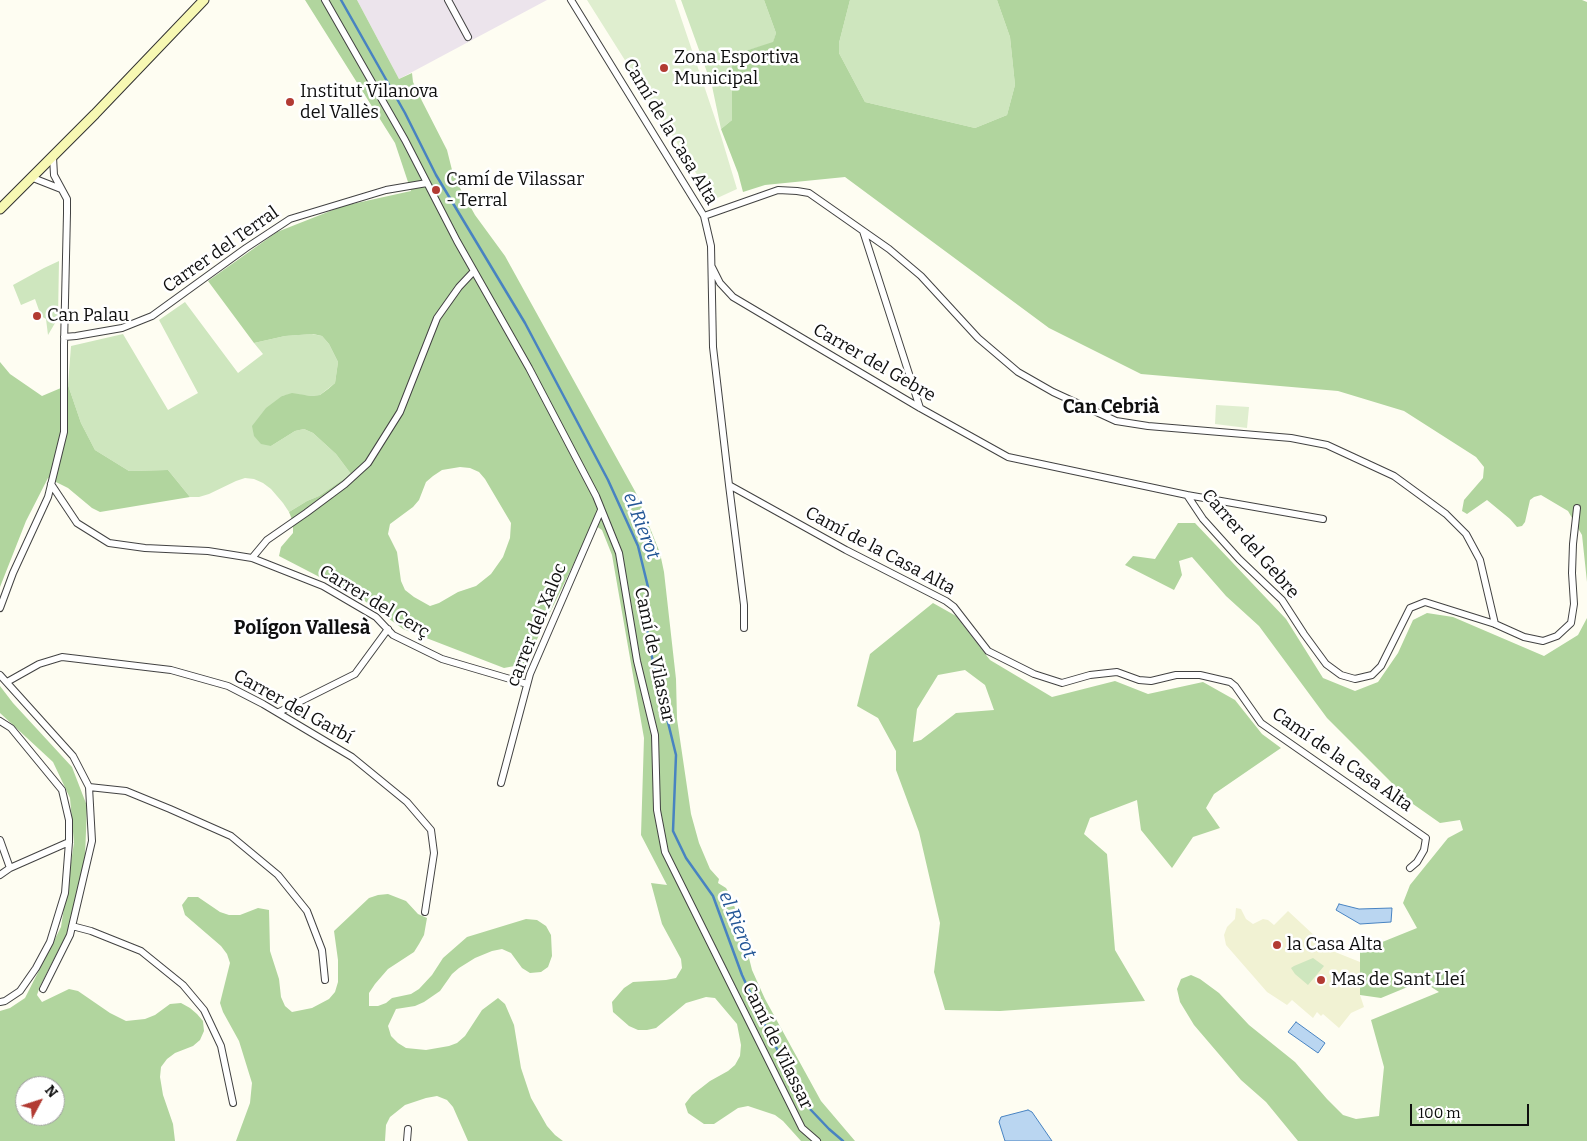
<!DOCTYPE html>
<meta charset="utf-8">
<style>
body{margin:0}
#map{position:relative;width:1587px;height:1141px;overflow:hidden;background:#fefdf2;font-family:Bitter,serif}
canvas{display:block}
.north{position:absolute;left:15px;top:1076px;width:50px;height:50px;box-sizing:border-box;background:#fff;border:1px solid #9f9f9f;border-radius:50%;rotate:50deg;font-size:14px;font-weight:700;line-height:20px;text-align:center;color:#0f0f0f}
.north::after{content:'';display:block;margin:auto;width:18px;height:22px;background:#b23b33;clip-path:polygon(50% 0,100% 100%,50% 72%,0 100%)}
.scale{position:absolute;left:1410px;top:1104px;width:119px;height:22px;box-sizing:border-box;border:2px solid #0f0f0f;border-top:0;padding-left:6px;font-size:15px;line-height:18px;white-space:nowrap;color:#0f0f0f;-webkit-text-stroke:4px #fff;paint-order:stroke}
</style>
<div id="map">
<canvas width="1587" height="1141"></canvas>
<div class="north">N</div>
<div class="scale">100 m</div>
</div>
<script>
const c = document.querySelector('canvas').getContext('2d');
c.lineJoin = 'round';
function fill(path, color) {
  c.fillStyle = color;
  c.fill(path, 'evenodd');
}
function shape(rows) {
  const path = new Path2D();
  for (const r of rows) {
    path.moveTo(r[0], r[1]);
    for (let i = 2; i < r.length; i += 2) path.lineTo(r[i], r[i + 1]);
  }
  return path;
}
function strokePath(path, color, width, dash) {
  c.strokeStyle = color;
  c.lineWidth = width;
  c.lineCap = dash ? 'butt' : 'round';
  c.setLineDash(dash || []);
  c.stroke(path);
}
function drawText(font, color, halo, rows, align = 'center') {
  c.font = font + ' Bitter,serif';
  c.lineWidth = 5;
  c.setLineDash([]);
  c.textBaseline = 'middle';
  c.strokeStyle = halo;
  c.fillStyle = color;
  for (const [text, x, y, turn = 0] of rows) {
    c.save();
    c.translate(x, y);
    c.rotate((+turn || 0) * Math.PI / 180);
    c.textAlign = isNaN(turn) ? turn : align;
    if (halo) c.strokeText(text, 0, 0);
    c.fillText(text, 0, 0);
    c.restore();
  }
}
fill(shape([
 [357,0,547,0,399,79]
]), '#ece4ec');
fill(shape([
 [1236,908,1241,909,1246,919,1253,924,1263,919,1268,920,1274,925,1288,911,1330,950,1360,962,1360,995,1364,1007,1351,1013,1339,1028,1323,1014,1321,1016,1317,1012,1313,1018,1292,1000,1287,1005,1267,992,1226,945,1224,935,1227,927,1235,919]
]), '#f1f2d3');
fill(shape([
 [681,0,764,0,776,33,773,43,745,51,732,64,732,120,721,129,712,86],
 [850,0,997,0,1010,37,1015,85,1007,115,975,128,865,102,839,53,839,43],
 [59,261,58,318,48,335,46,319,41,316,35,299,21,305,13,285,44,268],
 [185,302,238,373,263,354,254,343,285,336,312,334,322,336,329,344,338,362,335,383,320,395,311,396,292,394,282,396,271,446,295,431,304,429,313,433,336,454,351,474,319,496,307,501,289,512,283,503,271,489,263,483,254,479,245,478,236,481,209,494,199,497,190,497,168,470,129,471,95,450,81,423,68,385,71,346,123,334,168,410,198,393,159,320],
 [1313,958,1324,966,1308,985,1295,974,1291,968,1294,966]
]), '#cee6be');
fill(shape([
 [305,0,357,0,399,79,412,73,413,82,422,101,447,150,452,170,460,188,475,215,505,256,636,493,660,553,664,572,676,679,677,719,691,814,699,843,710,869,719,879,718,883,726,888,731,897,740,922,752,970,765,999,821,1101,855,1141,801,1141,783,1121,775,1115,748,1106,738,1108,714,1124,704,1124,688,1113,685,1104,692,1095,710,1081,728,1071,735,1065,740,1056,741,1045,737,1024,715,998,706,997,686,1003,656,1028,647,1030,638,1030,629,1026,613,1012,612,1002,624,988,633,982,666,980,676,978,682,968,681,959,662,924,651,883,667,885,641,835,644,738,612,555,602,530,593,524,525,664,504,668,403,629,362,599,279,556,281,547,293,533,293,522,289,512,307,501,319,496,351,474,336,454,313,433,304,429,295,431,271,446,261,444,254,436,252,426,266,408,282,396,292,393,311,396,320,395,328,389,335,383,338,362,329,344,322,336,313,334,285,336,254,343,208,281,277,232,343,206,411,191,395,143],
 [460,467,470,468,479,472,485,479,511,523,510,538,503,557,491,574,476,586,458,592,439,603,430,606,414,597,405,590,401,581,397,552,388,534,390,524,413,507,419,500,426,482,433,476,442,470],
 [764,0,850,0,839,43,839,53,865,102,975,128,1007,115,1015,85,1010,37,997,0,1582,0,1587,2,1587,582,1582,535,1568,511,1541,495,1534,497,1530,500,1525,522,1522,526,1517,527,1510,519,1487,500,1467,514,1462,511,1464,500,1483,478,1484,467,1476,457,1404,411,1338,391,1141,374,1049,328,845,177,765,185,743,192,738,173,721,129,732,120,732,64,745,51,773,42,776,33],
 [0,362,10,374,42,396,68,385,81,423,95,450,129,471,168,470,190,497,100,512,92,508,68,488,48,478,26,521,0,587],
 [1178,523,1195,523,1286,619,1323,678,1355,691,1378,682,1398,653,1413,620,1427,613,1453,617,1544,656,1578,635,1587,618,1587,1141,1298,1141,1266,1102,1241,1080,1194,1025,1180,1002,1177,989,1181,979,1191,975,1200,979,1219,993,1249,1025,1295,1062,1327,1099,1343,1115,1356,1119,1379,1116,1384,1067,1371,1020,1439,992,1422,981,1381,998,1360,995,1360,951,1417,928,1403,903,1410,885,1448,838,1463,830,1460,820,1440,823,1413,804,1327,718,1259,626,1226,596,1192,557,1179,561,1182,575,1174,590,1125,565,1133,556,1155,559],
 [933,603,956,616,990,660,1052,697,1115,681,1148,694,1203,682,1235,700,1262,734,1281,748,1214,794,1206,808,1220,828,1193,837,1172,868,1141,830,1137,800,1090,818,1084,834,1107,854,1115,950,1145,1001,1000,1011,945,1010,934,972,940,923,919,832,896,770,896,751,878,718,857,706,870,654],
 [965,670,985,685,994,710,956,713,921,740,913,742,917,709,938,675],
 [0,686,13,703,72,767,87,806,85,856,69,930,40,986,37,995,42,1002,69,989,78,991,110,1013,126,1021,145,1019,155,1015,170,1004,181,1003,190,1008,197,1014,203,1021,204,1031,200,1040,193,1046,175,1053,167,1059,161,1067,160,1077,163,1095,173,1124,175,1141,0,1141,0,1011,10,1008,25,998,61,927,74,843,70,798,53,762,0,713],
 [25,1086,55,1086,55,1116,25,1116],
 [388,894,406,901,418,914,427,918,424,935,419,944,414,952,388,969,375,984,369,993,369,1006,378,1006,386,1003,392,998,411,994,419,989,432,975,443,958,467,937,526,919,537,920,546,926,551,935,552,956,548,967,541,972,530,973,522,968,511,953,502,949,492,951,475,958,459,968,452,974,440,991,424,1002,415,1006,396,1009,388,1026,391,1036,398,1043,406,1048,426,1050,449,1046,457,1043,465,1036,482,1010,498,998,505,1004,514,1025,521,1068,531,1098,547,1126,555,1135,563,1141,468,1141,453,1107,447,1100,437,1096,426,1098,405,1105,390,1117,386,1125,385,1141,236,1141,250,1103,252,1083,239,1041,223,1012,220,1003,230,963,227,954,221,946,185,915,182,905,188,897,198,897,220,912,229,915,240,915,258,908,269,910,270,951,279,979,281,997,285,1006,292,1012,312,1008,329,999,335,992,338,982,338,960,334,931,369,898,378,895]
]), '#b1d59e');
fill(shape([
 [587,0,675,0,721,136,737,189,713,200],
 [1216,405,1249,407,1247,428,1215,424]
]), '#dfeecf');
const water = shape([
 [1339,904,1359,909,1392,908,1391,922,1360,924,1336,910,1339,904],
 [1296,1022,1325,1043,1318,1053,1288,1032,1296,1022],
 [1028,1110,1032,1112,1052,1141,1005,1141,999,1122,1001,1117,1028,1110]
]);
fill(water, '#bad6f1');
strokePath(water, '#4883c1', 1);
strokePath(shape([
 [341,0,405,113,436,175,525,323,608,480,638,546,648,587,644,612,651,653,676,755,673,831,686,858,713,896,742,975,771,1038,810,1109,829,1129,843,1141]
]), '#4883c1', 2.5);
const street = shape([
 [325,0,405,140,457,241,529,368,596,496,619,553,637,661,655,735,657,810,665,852,802,1128,817,1141],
 [448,0,468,37],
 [571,0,704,216,711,246,713,347,729,485,846,550,946,601,954,607,988,651,1034,674,1062,683,1090,675,1117,672,1139,680,1151,681,1176,675,1200,675,1230,682,1235,686,1261,723,1426,838,1424,850,1417,862,1410,868],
 [33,178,61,189],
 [704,216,778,190,797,191,809,193,889,249,921,276,978,338,1018,372,1053,392,1116,421,1148,426,1291,438,1327,445,1394,476,1446,514,1466,534,1480,560,1495,624],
 [863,231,920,408],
 [712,267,720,283,733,297,920,408,1008,457,1187,495,1203,519,1239,559,1282,600,1304,634,1326,664,1341,675,1355,679,1372,675,1381,666,1410,608,1425,602,1495,624,1524,637,1543,641,1557,636,1571,623,1574,604,1572,573,1573,544,1577,508],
 [64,337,76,336,122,328,152,316,246,248,290,219,386,190,427,183],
 [51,484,77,523,109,543,145,548,208,551,252,558,323,586,376,617,393,635,442,659,527,684],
 [729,485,744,605,744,628],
 [1187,495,1323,519],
 [252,558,267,540,306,513,345,484,368,463,400,412,437,318,459,287,474,271],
 [0,608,13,573,48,497,64,432,64,345,67,213,67,199,54,175,53,157],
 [0,675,73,756,89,787,92,841,70,935,43,989],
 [7,682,39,664,62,657,171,670,228,686,263,704,352,757,407,802,431,830,434,853,425,912],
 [279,712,355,674,388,629],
 [0,721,11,728,62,790,69,820,69,842,65,893,50,942,36,968,20,991,5,1001,0,1002],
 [501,783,530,674,601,510],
 [89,787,126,791,170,809,231,836,278,875,307,911,322,950,325,980],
 [0,840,10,868],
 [0,875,10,868,69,842],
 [72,926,91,931,141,951,183,985,204,1010,221,1046,233,1103],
 [407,1141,408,1129]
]);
const secondary = shape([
 [0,209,95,114,204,0]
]);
strokePath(street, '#424242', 8);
strokePath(secondary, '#313131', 11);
strokePath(street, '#fff', 6);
strokePath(secondary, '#f7f8b3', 9);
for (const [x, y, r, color] of [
 [664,68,5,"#b23b33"],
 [290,102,5,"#b23b33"],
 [436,190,5,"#b23b33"],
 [37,316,5,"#b23b33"],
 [1277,945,5,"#b23b33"],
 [1321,980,5,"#b23b33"]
]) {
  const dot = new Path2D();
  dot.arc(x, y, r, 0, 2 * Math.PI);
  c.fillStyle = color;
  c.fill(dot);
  strokePath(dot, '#fff', 2);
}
drawText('18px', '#0f0f0f', '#fff', [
 ["Zona Esportiva",674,58],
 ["Municipal",674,79],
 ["Institut Vilanova",300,92],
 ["del Vallès",300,113],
 ["Camí de Vilassar",446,180],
 ["- Terral",446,201],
 ["Can Palau",47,316],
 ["la Casa Alta",1287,945],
 ["Mas de Sant Lleí",1331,980]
], 'left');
drawText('18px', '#0f0f0f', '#fff', [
 ["Camí de la Casa Alta",670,132,59],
 ["Carrer del Terral",221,250,-35],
 ["Carrer del Gebre",874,363,30],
 ["Carrer del Gebre",1250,544,49],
 ["Camí de la Casa Alta",880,551,28],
 ["Carrer del Cerç",374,602,31],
 ["carrer del Xaloc",537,625,-68],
 ["Camí de Vilassar",654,655,78],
 ["Carrer del Garbí",293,707,29],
 ["Camí de la Casa Alta",1342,760,35],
 ["Camí de Vilassar",777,1046,64]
]);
drawText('bold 19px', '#0f0f0f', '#fff', [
 ["Can Cebrià",1111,408],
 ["Polígon Vallesà",302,629]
]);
drawText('italic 19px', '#235696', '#fff', [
 ["el Rierot",641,526,69],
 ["el Rierot",737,925,68]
]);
</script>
